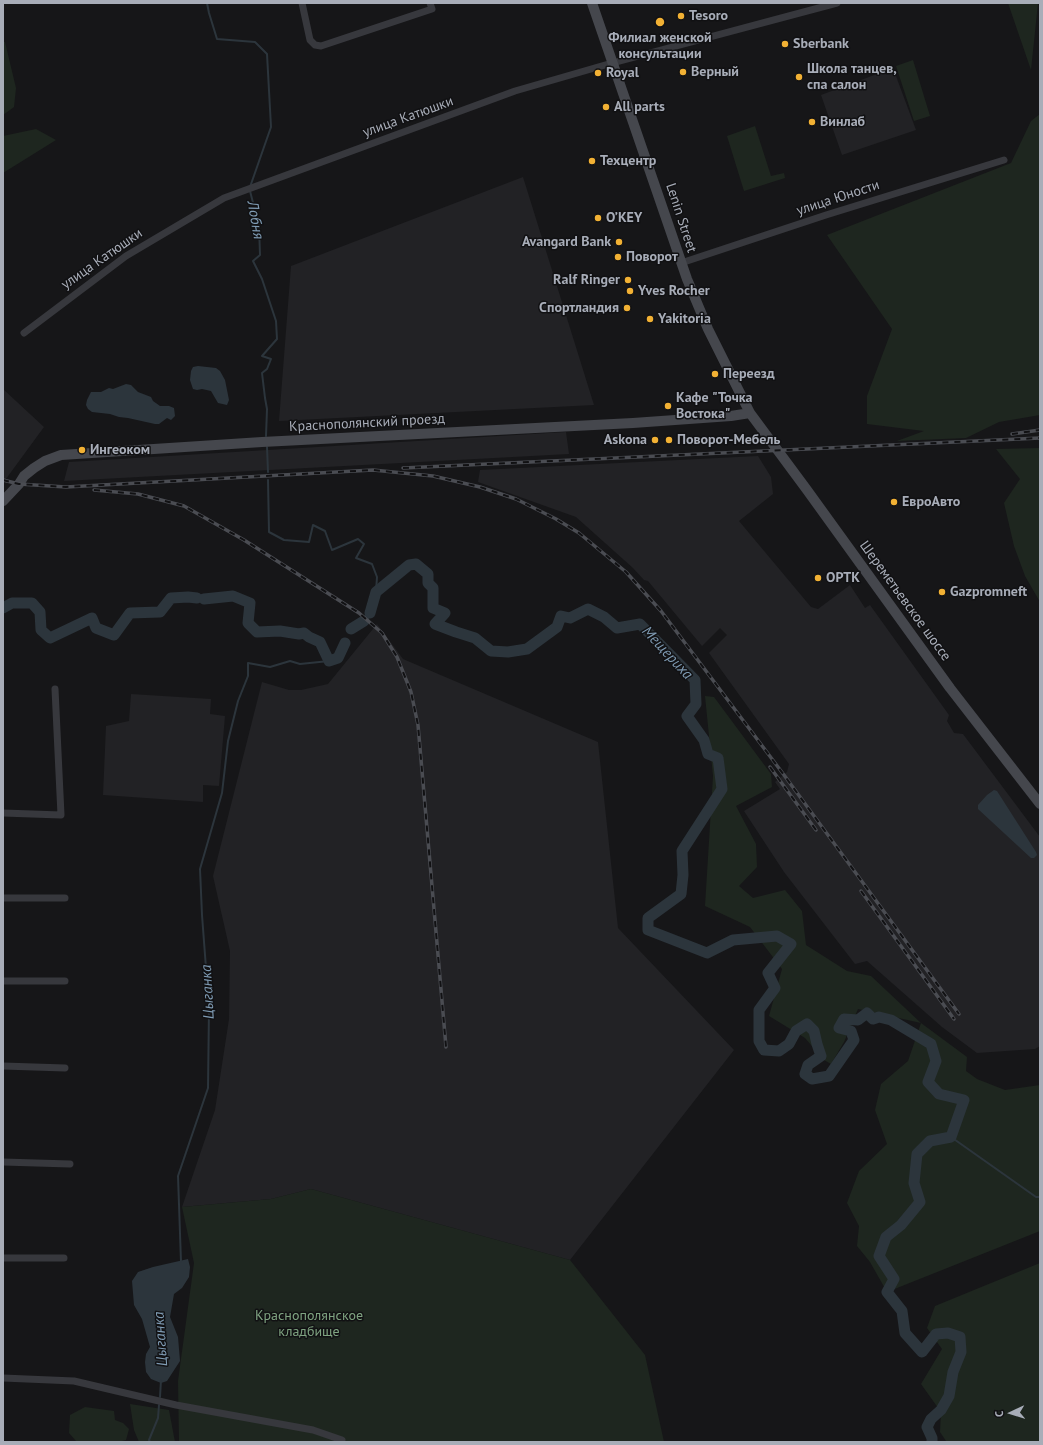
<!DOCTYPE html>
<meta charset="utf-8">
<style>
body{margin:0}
#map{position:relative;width:1043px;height:1445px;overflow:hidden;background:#161618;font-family:"PT Sans",sans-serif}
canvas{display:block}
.frame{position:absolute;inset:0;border:4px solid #a8adb8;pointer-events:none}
.north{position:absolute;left:991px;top:1393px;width:40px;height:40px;-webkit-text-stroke:3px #111113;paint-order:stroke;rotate:266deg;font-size:11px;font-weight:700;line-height:16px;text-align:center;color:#a8adb8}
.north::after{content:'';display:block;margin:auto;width:14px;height:18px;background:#a8adb8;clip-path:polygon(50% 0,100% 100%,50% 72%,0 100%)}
</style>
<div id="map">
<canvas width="1043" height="1445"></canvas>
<div class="frame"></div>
<div class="north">С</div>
</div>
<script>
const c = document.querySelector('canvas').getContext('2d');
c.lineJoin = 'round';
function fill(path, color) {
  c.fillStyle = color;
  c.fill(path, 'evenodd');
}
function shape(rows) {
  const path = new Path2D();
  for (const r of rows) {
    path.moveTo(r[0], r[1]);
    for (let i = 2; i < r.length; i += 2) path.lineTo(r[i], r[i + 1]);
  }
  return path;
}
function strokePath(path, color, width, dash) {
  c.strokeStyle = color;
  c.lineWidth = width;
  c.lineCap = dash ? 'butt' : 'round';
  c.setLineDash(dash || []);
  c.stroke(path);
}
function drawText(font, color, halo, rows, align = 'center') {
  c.font = font + ' "PT Sans",sans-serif';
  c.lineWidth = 3;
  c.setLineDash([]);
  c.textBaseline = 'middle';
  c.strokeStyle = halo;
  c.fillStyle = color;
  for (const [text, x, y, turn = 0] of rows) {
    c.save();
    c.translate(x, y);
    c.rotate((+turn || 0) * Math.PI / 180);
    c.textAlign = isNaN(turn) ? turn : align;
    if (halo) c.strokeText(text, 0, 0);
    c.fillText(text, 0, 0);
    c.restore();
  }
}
fill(shape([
 [893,68,916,130,842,155,821,95],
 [523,177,594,405,279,421,291,266],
 [3,389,44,427,3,483],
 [566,432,569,454,64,481,69,462],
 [758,456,771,477,773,494,739,521,811,607,818,609,850,585,865,608,870,605,949,715,947,721,954,733,963,734,1040,837,1040,1046,1035,1049,977,1053,942,1027,867,961,855,964,784,872,744,811,780,789,775,782,787,772,789,764,709,653,727,635,720,628,702,646,648,581,644,580,633,568,576,517,478,482,480,470],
 [377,624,403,659,598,742,618,928,734,1050,570,1260,311,1189,271,1199,182,1207,215,1110,229,1019,230,951,213,876,262,682,289,690,301,690,328,684],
 [131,694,211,699,210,714,225,716,219,786,203,785,203,802,103,795,106,726,129,721]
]), '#222225');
fill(shape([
 [1008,3,1038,3,1031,70],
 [3,42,5,42,16,88,14,107,3,115],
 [913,60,930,116,914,121,896,66],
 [1040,114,1040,415,999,422,966,438,897,441,924,431,867,424,867,396,892,329,827,235,1011,163,1031,121],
 [755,126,771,176,784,173,785,178,744,191,727,136],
 [36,129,56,140,3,173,3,136],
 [1040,448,1040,602,1025,576,1014,546,1004,503,1020,479,996,449],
 [705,696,714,697,771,774,772,787,736,806,756,844,757,867,739,886,753,898,785,890,802,911,806,945,847,971,871,976,921,1023,967,1057,966,1071,977,1079,1005,1090,1040,1085,1040,1231,887,1292,870,1262,857,1246,859,1226,847,1203,859,1171,887,1144,875,1110,881,1084,908,1061,921,1023,858,1009,844,1042,831,1064,824,1060,805,1038,769,1016,782,969,750,927,705,906,713,776],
 [311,1189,570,1260,645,1355,664,1442,179,1442,178,1381,194,1263,182,1207,271,1199],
 [1040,1263,1040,1442,949,1442,946,1441,940,1432,941,1412,921,1384,942,1349,927,1328,935,1306],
 [130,1404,169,1410,175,1442,139,1442,134,1430],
 [85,1407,114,1411,115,1420,123,1423,129,1429,126,1440,118,1442,79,1442,76,1441,69,1433,70,1415]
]), '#1e261f');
fill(shape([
 [198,366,216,368,220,371,225,380,229,400,227,405,218,403,211,391,202,389,197,390,193,389,190,380,191,371,193,367],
 [126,384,131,385,138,392,151,397,153,401,160,406,169,406,174,408,175,416,171,420,167,418,159,424,155,424,128,418,119,417,110,414,92,412,88,409,86,405,87,400,91,392,101,392,109,388,113,389],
 [994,790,997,791,1036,852,1037,855,1034,858,1031,858,978,809,978,805,987,795],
 [188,1259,190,1267,189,1277,182,1288,174,1294,170,1317,178,1337,180,1361,167,1381,161,1383,151,1379,146,1372,145,1362,146,1354,150,1347,142,1319,134,1305,132,1281,138,1272,153,1267]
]), '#2c353c');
strokePath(shape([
 [207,3,209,13,217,39,255,42,267,54,271,127,250,187],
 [250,191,259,226,260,255,253,261,262,279,276,321,277,339,262,356,271,359,267,369,262,373,265,398,267,409,266,436],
 [267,447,268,472],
 [268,480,269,532,284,540,309,542,313,525,325,531,332,550,358,539,364,544,356,558,372,564,377,577,376,592],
 [951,1137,1036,1197,1040,1197],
 [181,1262,178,1176,208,1088,209,1008,202,915,200,869,222,793,228,741,238,701,248,676,248,663,270,667,290,661,300,664,329,661],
 [160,1397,161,1380],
 [150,1442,149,1440,158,1418,159,1405]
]), '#2c353c', 2);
strokePath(shape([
 [204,599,233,596,250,603,248,623,257,632,280,631,299,634,304,633,309,637,320,642,329,661,338,658,345,643],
 [3,608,12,603,32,603,40,612,41,630,50,638,92,618,96,628,114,635,130,613,160,612,171,598,188,597,197,598],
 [370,613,376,592,409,565,416,564,428,574,428,583,433,588,433,608,445,613,435,624,456,632,475,638,491,651,508,652,527,649,557,627,561,616,570,618,588,609,604,617,617,628,640,624,695,680,696,704,687,716,704,740,708,754,718,758,722,789,682,851,683,875,681,894,648,918,648,930,707,953,733,940,777,936,791,944,768,973,775,988,759,1010,759,1041,764,1050,779,1051,789,1044,796,1031,807,1024,814,1031,817,1044,821,1056,808,1065,805,1074,812,1079,829,1076,854,1040,851,1031,839,1028,844,1019,858,1020,867,1013,873,1019,879,1017,891,1020,931,1044,936,1061,928,1082,939,1094,964,1100,951,1137,930,1141,917,1154,914,1183,920,1202,901,1225,886,1237,879,1256,894,1279,887,1292,902,1311,905,1333,922,1352,936,1334,948,1333,960,1337,961,1352,953,1372,949,1396,941,1410,931,1419,927,1427,932,1438,932,1442],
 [351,629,364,621]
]), '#2c353c', 11);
strokePath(shape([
 [302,3,310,40,315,45,321,46,432,9,430,3],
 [681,263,826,215,1004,160],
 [24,333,126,256,224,198,515,91,605,65,837,3],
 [3,813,61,815,55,689],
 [3,898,65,898],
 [3,981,65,981],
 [3,1066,65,1068],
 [3,1162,70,1164],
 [3,1258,64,1258],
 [3,1378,74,1381,176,1405,313,1430,342,1440]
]), '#37383d', 7);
strokePath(shape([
 [592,3,687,279,708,329,750,413,807,490,950,688,1040,804],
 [3,501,19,484,24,476,34,468,45,461,61,455,262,442,633,423,731,416,750,413]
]), '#45474d', 10);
const rail = shape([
 [1012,434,1040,430],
 [403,468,1040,438],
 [3,480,19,484,66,487,373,470,433,476,480,487,516,499,556,519,579,533,626,572,661,611,784,775,959,1014],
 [94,490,138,494,184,506,244,540,359,613,382,633,397,657,411,692,418,725,446,1047],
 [770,767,816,830],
 [861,891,954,1019]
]);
strokePath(rail, '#4a4c52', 3.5);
strokePath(rail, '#111113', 2, [6]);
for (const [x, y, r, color] of [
 [681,16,4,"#f2b134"],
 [660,22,5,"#f2b134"],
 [785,44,4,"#f2b134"],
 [683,72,4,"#f2b134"],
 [598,73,4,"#f2b134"],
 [799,77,4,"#f2b134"],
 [606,107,4,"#f2b134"],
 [812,122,4,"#f2b134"],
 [592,161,4,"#f2b134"],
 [598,218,4,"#f2b134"],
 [619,242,4,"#f2b134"],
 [618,257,4,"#f2b134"],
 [628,280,4,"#f2b134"],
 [630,291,4,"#f2b134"],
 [627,308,4,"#f2b134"],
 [650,319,4,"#f2b134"],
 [715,374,4,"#f2b134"],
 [668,406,4,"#f2b134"],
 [655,440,4,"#f2b134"],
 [669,440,4,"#f2b134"],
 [82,450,4,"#f2b134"],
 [894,502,4,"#f2b134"],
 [818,578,4,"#f2b134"],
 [942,592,4,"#f2b134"]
]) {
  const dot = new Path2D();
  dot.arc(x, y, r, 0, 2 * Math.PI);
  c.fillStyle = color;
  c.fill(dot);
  strokePath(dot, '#111113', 1.5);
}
drawText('bold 14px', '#a8adb8', '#111113', [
 ["Tesoro",689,16],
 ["Филиал женской",660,38,"center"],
 ["консультации",660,54,"center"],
 ["Sberbank",793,44],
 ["Школа танцев,",807,69],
 ["спа салон",807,85],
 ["Верный",691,72],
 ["Royal",606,73],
 ["All parts",614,107],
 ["Винлаб",820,122],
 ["Техцентр",600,161],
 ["O’KEY",606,218],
 ["Avangard Bank",611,242,"right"],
 ["Поворот",626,257],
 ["Ralf Ringer",620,280,"right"],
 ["Yves Rocher",638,291],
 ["Спортландия",619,308,"right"],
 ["Yakitoria",658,319],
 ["Переезд",723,374],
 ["Кафе \"Точка",676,398],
 ["Востока\"",676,414],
 ["Askona",647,440,"right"],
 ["Поворот-Мебель",677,440],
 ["Ингеоком",90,450],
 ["ЕвроАвто",902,502],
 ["ОРТК",826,578],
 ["Gazpromneft",950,592]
], 'left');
drawText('14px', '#a8adb8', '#111113', [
 ["улица Катюшки",408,117,-20],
 ["улица Юности",838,198,-18],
 ["Lenin Street",681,218,72],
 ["улица Катюшки",102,259,-35],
 ["Краснополянский проезд",367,423,-3],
 ["Шереметьевское шоссе",905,601,54]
]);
drawText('14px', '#7fa381', '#111113', [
 ["Краснополянское",309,1316],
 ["кладбище",309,1332]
]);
drawText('italic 15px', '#7f9bb3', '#111113', [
 ["Лобня",255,220,80],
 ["Мещериха",667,653,47],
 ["Цыганка",208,992,-93],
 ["Цыганка",161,1339,-94]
]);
</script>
